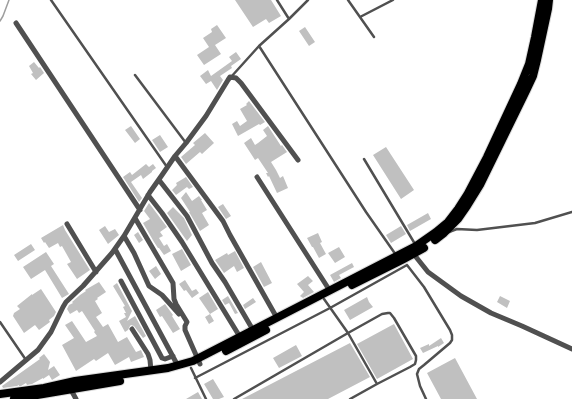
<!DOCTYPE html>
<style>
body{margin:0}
canvas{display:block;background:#fff}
</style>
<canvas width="572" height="399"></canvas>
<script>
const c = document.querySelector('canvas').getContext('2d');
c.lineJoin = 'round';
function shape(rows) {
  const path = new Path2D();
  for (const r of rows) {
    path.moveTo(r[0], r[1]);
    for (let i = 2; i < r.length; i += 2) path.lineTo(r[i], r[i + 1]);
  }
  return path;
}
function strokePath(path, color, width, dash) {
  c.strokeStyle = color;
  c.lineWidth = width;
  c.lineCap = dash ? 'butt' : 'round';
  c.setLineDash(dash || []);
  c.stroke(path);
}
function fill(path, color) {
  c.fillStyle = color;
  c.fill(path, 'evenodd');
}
strokePath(shape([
 [0,21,3,16,9,0]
]), '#9e9e9e', 1.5);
fill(shape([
 [235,0,271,0,281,16,269,23,266,19,253,27],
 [217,25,226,38,215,45,221,54,204,65,197,55,209,47,203,38,212,32,211,29],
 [305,27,315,42,309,46,299,31],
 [236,52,241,59,231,66,232,68,220,76,223,80,217,90,211,81,206,84,200,76,208,70,211,76,232,61,229,57],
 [34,62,39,68,40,67,44,73,36,80,31,74,33,73,29,66],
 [249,101,265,122,260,125,259,124,238,136,232,124,237,121,240,126,247,121,240,109,247,105,246,104],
 [131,126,140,139,135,143,125,130],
 [268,126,281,146,282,145,287,152,271,162,276,170,280,178,283,176,288,188,277,193,269,176,268,177,266,173,268,173,258,158,255,160,244,143,251,138,255,145,258,143,267,136,263,130],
 [205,133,214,143,202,154,200,152,186,164,181,157,195,145,193,143],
 [160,135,168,147,160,152,152,140],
 [386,147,414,190,401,199,373,155],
 [146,164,149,167,153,164,156,168,152,171,152,172,143,179,141,175,131,182,142,198,139,202,123,177,130,172,132,175],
 [186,177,193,187,189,189,187,187,176,195,172,190,177,185,176,183],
 [186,192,192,201,199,196,202,200,201,200,207,210,202,213,209,225,200,231,189,212,190,212,181,198],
 [149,203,167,227,160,232,163,236,159,238,164,246,167,244,171,251,164,255,159,248,158,248,154,242,143,223,150,219,144,211],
 [223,204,231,216,226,219,218,207],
 [173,207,184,218,192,235,187,241,167,213],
 [428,213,431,219,410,231,407,225],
 [63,225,65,230,90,270,77,279,67,264,71,262,62,246,60,247,58,243,49,248,45,242,44,243,41,238],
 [105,226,109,232,115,229,119,235,108,244,99,230],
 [401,226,406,234,391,243,386,235],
 [138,232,143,240,139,243,134,235],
 [318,233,322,242,320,243,326,254,319,258,313,247,312,247,307,238],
 [31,244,35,250,18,261,14,255],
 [339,247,345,257,335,263,328,253],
 [182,249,191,265,181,271,172,254],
 [235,251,244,268,237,272,234,266,224,273,215,260,227,253,228,255],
 [46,252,54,264,51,266,69,294,62,298,45,270,31,279,23,267],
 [261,262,272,283,264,287,253,267],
 [352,263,354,267,339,275,341,278,334,282,330,275],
 [156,266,161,274,155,279,149,271],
 [308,276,313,281,308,285,314,292,303,298,300,296,304,292,297,284],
 [185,280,192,291,196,289,199,293,192,298,186,290,184,291,179,284],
 [99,282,106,292,97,298,98,299,95,301,102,313,96,317,103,327,108,324,118,342,127,337,136,352,141,350,144,357,131,362,129,357,115,365,108,353,96,361,94,359,76,371,62,345,74,338,65,325,72,321,86,342,97,336,94,332,95,331,82,311,79,313,77,310,70,314,67,309,69,305,73,303,72,302,80,295,86,291,85,290],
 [117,283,132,311,127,321,135,316,146,336,143,338,134,326,131,325,130,326,128,330,125,332,119,321,126,317,124,313,126,313,123,307,125,306,113,286],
 [41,289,56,312,54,316,49,320,50,322,39,330,35,325,24,333,13,316,14,313,20,309,17,306,32,294,32,295],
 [208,292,218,309,210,314,214,321,209,324,205,317,210,314,199,298],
 [228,296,238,313,235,314,229,303,225,305,222,300],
 [500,296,510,301,507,308,497,302],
 [367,297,369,302,373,307,350,320,344,310],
 [253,298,256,302,245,309,243,305],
 [165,304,173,315,172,316,180,329,173,333,162,316,160,317,156,310],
 [394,324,413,359,377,379,357,344],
 [441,338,444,343,438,347,438,346,423,353,420,348,429,344,429,346],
 [350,343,370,377,328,399,242,399],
 [296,345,302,356,279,368,273,358],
 [44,354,50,362,48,370,54,366,60,375,52,380,49,375,43,379,43,378,32,384,27,385,26,383,21,386,19,386,19,385,17,386,3,388,2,386,40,359,39,358],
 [455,358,477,399,441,399,427,373],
 [213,379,224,397,219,399,213,399,204,384],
 [198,392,202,399,186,399]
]), '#c0c0c0');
const trunk = shape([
 [435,240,444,233,458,219,467,206,480,185,526,91,533,76,537,60,548,9,549,0],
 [352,285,402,260,424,248],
 [226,351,266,330],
 [0,394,44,388,75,381,168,368,193,361,416,246,436,232,448,222,458,209,467,195,487,157,521,84,529,64,535,37,542,0],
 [14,399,120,381]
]);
strokePath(trunk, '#dbdbdb', 10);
strokePath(shape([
 [51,0,167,167],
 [277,0,289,19],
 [348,0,374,37],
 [360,17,393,0],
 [259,46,366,212,396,255],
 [135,75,186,143],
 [231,77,259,46,289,19,308,0],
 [364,159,415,244],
 [449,232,457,229,477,230,535,223,572,212],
 [407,265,424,287,450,330,452,335,452,340,450,343,424,365,419,369,417,374,420,386,426,399],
 [324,299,348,333,377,384],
 [0,322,26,360],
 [191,368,206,399],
 [195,378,330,308,407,265],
 [234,399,348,333,382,314,388,313,390,313,394,318,416,356,416,360,415,364,410,367,377,384,350,399]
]), '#505050', 2.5);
strokePath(shape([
 [16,23,140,210],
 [175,156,223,221,230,235,277,318],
 [257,177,330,291],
 [159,180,187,216,212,263,225,282,253,330],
 [148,195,162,213,182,242,240,337],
 [135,218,173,283,174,299,176,304,187,322,185,326,185,330,200,364],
 [67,224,96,272],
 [124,236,134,253,149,286,162,295,179,314],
 [115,249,178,366],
 [412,252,428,272,461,296,491,313,522,326,572,349],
 [121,281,162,358,165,359,173,356],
 [132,329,148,354,150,360,151,371],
 [0,382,38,350,51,332,63,307,66,302,83,286,112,253,124,236,150,192,162,175,175,156,186,143,206,116,228,80,230,77,236,78,241,83,298,160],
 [70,388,76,399]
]), '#505050', 5);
strokePath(trunk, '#000', 8);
</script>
